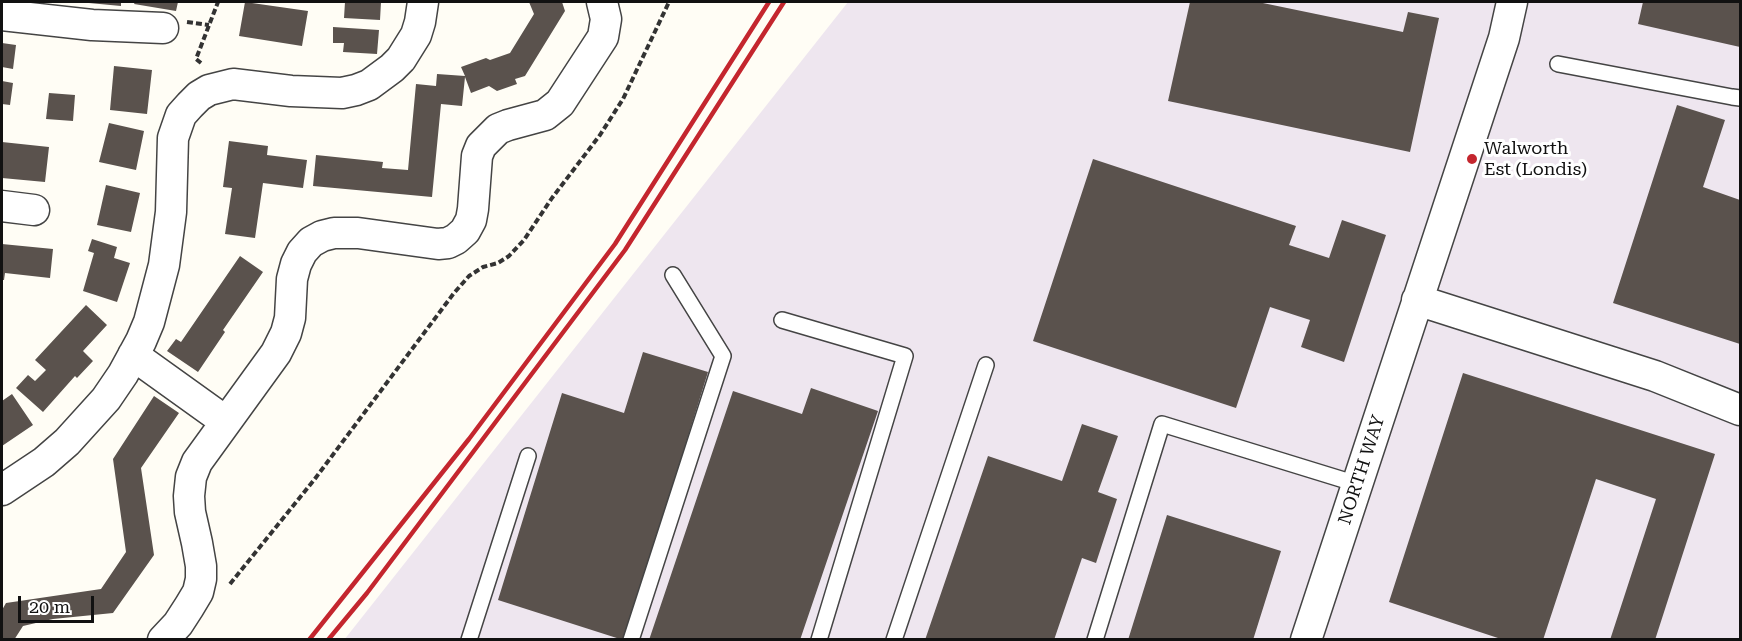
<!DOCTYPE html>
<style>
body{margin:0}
#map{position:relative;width:1742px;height:641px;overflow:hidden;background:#fffdf5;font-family:"Roboto Serif",serif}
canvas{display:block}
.frame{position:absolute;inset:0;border:3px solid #111;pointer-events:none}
.scale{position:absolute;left:18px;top:596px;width:76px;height:27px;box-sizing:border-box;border:3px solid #111;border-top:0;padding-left:8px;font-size:18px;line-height:21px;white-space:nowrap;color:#111;-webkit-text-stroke:4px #fff;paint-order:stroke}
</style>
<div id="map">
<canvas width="1742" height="641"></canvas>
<div class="frame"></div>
<div class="scale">20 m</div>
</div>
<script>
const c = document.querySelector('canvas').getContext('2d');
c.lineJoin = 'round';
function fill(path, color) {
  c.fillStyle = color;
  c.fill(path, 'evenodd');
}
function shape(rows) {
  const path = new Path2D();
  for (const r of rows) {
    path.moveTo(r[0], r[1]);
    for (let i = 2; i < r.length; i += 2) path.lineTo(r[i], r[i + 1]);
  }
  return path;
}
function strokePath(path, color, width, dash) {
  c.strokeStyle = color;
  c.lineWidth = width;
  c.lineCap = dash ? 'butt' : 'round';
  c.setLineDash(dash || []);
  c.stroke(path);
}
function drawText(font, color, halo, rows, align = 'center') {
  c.font = font + ' "Roboto Serif",serif';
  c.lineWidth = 6;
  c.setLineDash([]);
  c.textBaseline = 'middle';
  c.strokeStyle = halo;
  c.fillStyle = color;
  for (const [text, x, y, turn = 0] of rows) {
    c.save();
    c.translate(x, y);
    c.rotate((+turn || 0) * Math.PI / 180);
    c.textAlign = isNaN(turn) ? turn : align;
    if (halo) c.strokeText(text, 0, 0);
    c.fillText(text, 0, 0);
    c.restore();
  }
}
fill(shape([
 [848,2,1740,2,1740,639,344,640]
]), '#eee6ef');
fill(shape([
 [89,2,121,2,121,6,89,3],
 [135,2,178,2,176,11,134,4],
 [245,2,308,11,302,46,239,36],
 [345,2,381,2,380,20,344,18],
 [529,2,562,2,565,11,525,76,515,79,517,84,497,91,489,86,471,93,465,77,462,106,441,104,432,197,313,186,316,155,383,162,382,168,408,170,416,84,436,86,437,74,465,76,461,67,486,58,490,60,510,53,534,14],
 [1190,2,1258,2,1403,32,1408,12,1439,18,1410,152,1168,101],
 [1643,2,1740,2,1740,47,1638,24],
 [333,27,379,30,377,54,343,52,344,43,333,43],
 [2,43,16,45,13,69,2,67],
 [114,66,152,70,147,114,110,110],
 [2,81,13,83,10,105,2,104],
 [49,93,75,95,73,121,46,119],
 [1677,105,1725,120,1703,187,1740,200,1740,344,1613,303],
 [109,123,144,131,136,170,99,162],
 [229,141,268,146,267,155,307,160,303,188,263,183,255,238,225,234,232,188,223,187],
 [2,142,49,147,45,182,2,178],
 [1093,159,1296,226,1289,245,1329,258,1342,220,1386,235,1344,362,1301,347,1310,320,1270,307,1236,408,1033,341],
 [106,185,140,193,131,232,97,225],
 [92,239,117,247,114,258,130,263,117,302,83,291,94,253,88,251],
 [2,244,53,249,50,278,5,273,4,280,2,280],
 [240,256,263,272,223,330,225,332,198,372,167,351,176,339,181,342],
 [86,305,107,325,83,351,93,361,77,378,75,376,43,412,16,388,28,375,35,381,46,370,35,360],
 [643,352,708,372,625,640,623,640,498,600,562,393,624,413],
 [1463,373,1715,454,1655,640,1610,640,1656,499,1596,479,1543,640,1504,640,1389,602],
 [811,388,878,411,800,640,649,640,733,391,802,414],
 [12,394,33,425,2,446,2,401],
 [154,396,179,413,141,468,154,555,113,613,53,619,23,626,14,640,2,640,2,610,6,603,101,589,126,552,113,459],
 [1082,424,1118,436,1098,492,1117,499,1096,563,1082,558,1054,640,925,640,988,456,1062,481],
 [1167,515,1281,551,1253,640,1128,640]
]), '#5a524d');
const lane = shape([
 [1558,64,1732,97,1740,98],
 [782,320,905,356,819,640],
 [469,640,528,456],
 [631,640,723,356,673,275],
 [894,640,986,365],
 [1095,640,1162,424,1357,484]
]);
const street = shape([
 [2,15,92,25,163,28],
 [2,206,34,210],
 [1417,300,1655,376,1740,410],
 [133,355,225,421],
 [2,490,44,462,67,442,106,399,123,374,141,341,149,322,164,265,171,212,173,138,181,115,190,105,199,96,209,90,233,84,291,91,342,93,356,90,369,85,392,68,401,59,416,35,420,22,423,2],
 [163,640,178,624,189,607,198,592,201,579,201,566,197,543,190,512,189,496,191,477,197,462,276,353,286,333,290,318,292,279,296,264,302,252,311,242,322,236,334,233,358,233,438,244,448,243,456,239,465,231,471,220,473,209,477,156,481,146,498,129,508,125,545,115,560,103,603,37,606,19,602,2],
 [1306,640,1504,38,1512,2]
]);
strokePath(lane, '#444', 18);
strokePath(street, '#444', 33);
strokePath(shape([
 [187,22,209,25],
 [201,63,196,59,218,2],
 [230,584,314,480,454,293,469,276,483,267,498,263,509,256,524,240,552,198,600,135,623,99,669,2]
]), '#333', 4, [6, 3]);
strokePath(lane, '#fff', 15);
strokePath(street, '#fff', 30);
strokePath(shape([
 [309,640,469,439,615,244,769,2],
 [328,640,367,593,625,250,784,2]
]), '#c4262e', 4.5);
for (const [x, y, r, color] of [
 [1472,159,6,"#c4262e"]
]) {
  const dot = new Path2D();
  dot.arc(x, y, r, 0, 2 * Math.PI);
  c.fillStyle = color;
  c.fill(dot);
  strokePath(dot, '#fff', 2);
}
drawText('18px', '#111', '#fff', [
 ["Walworth",1484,149],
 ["Est (Londis)",1484,170]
], 'left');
drawText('18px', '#111', '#fff', [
 ["NORTH WAY",1362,470,-72]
]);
</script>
